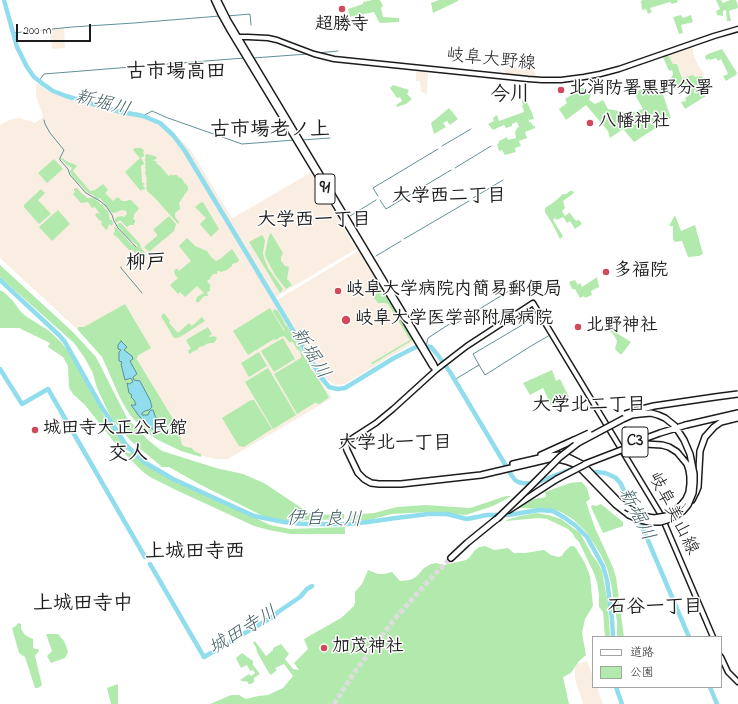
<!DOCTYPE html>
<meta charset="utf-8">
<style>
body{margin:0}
#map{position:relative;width:738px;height:704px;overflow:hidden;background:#fff;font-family:"Indie Flower","Klee One",sans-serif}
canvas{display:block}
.legend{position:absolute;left:592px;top:636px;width:130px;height:52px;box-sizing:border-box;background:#fff;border:1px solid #a4a4a4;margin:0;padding:5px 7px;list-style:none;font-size:12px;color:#1c1c1c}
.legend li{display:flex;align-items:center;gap:8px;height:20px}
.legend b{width:20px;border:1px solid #a4a4a4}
.scale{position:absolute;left:16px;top:24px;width:75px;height:18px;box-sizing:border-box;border:2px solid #1c1c1c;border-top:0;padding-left:5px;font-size:12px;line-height:14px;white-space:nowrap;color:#1c1c1c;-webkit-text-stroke:3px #fff;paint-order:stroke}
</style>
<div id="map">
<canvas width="738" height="704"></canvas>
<ul class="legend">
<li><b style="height:5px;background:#fff"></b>道路</li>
<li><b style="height:11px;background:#b2eaad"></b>公園</li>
</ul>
<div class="scale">200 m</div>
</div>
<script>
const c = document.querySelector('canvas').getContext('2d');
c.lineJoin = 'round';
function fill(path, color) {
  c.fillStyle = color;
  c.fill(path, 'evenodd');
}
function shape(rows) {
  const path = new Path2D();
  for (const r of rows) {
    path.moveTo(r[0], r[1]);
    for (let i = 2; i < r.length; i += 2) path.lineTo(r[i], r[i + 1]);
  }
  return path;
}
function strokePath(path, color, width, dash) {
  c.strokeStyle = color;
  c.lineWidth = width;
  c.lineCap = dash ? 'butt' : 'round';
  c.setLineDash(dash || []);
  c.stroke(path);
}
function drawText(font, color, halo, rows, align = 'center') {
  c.font = font + ' "Indie Flower","Klee One",sans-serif';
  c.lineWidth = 3;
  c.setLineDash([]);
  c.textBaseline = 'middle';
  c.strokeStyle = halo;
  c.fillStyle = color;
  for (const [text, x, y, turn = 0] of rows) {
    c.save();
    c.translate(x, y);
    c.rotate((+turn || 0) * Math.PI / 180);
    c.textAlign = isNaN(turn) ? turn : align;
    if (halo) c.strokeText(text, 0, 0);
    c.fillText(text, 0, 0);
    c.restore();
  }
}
fill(shape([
 [64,28,65,48,52,49,50,29],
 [692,46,694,56,698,65,705,75,695,77,693,75,682,78,677,64,673,64,668,55],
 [518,64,526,65,529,70,532,68,537,76,536,77,506,74,504,70,512,66,517,66],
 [416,70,426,70,428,73,427,94,421,92,420,81,416,81],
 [38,84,49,91,71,100,112,111,138,112,161,121,190,149,231,217,233,218,310,173,312,174,356,249,274,298,276,307,332,398,228,459,215,459,199,455,178,448,103,357,79,331,0,258,0,125,7,121,13,119,20,118,35,123,42,118,43,116,36,96,36,86],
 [360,250,414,339,413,343,345,384,335,385,325,378,277,300],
 [529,309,534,310,537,315,518,327,513,319],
 [587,661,593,677,593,687,597,687,603,704,583,704,575,679,575,668,577,664]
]), '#f9eee1');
fill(shape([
 [372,0,380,0,383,6,381,8,383,17,399,18,399,22,381,23,379,22,374,12,350,17,348,9,363,4,363,2],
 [439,0,458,0,458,1,433,13,431,3],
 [643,0,678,0,677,1,678,2,672,4,670,2,650,8,652,12,648,14,646,9,642,10,641,1],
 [716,0,721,0,723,3,730,0,736,0,738,6,738,8,729,11,731,21,727,21,726,10,723,11,723,16,717,15,716,11,720,9],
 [681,15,683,18,691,15,693,22,681,25,683,33,679,34,673,17],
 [722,49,737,73,736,75,726,81,723,76,728,74,721,59,718,61,716,58,710,60,709,59,706,60,705,56,708,54],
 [668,55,673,64,677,64,682,78,693,75,695,77,702,76,703,78,705,77,709,85,703,88,706,96,685,109,681,102,686,101,685,98,691,94,686,85,676,90,670,80,673,74,672,70,669,71,663,57],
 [393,85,409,90,407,94,412,99,406,104,397,107,396,105,402,101,400,97,397,98,390,88],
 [585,87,591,94,589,100,595,104,603,100,608,109,630,113,643,109,634,93,645,87,651,94,661,89,671,118,634,142,623,129,610,138,608,131,586,105,566,120,559,109,567,103,565,99,580,89],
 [522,100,526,100,532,113,534,119,529,120,526,114,530,123,531,122,533,126,535,126,535,128,525,132,527,138,519,141,521,146,515,148,516,152,505,155,502,150,499,151,497,144,499,143,499,141,507,137,508,140,516,138,515,133,517,128,519,127,517,122,512,124,512,126,506,128,504,125,493,130,488,124,494,121,493,118,497,115,499,121,524,112,522,105,523,105],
 [449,108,458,119,450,125,447,121,443,123,446,127,434,134,431,123],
 [135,148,141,148,144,150,143,153,144,154,144,156,141,158,144,163,144,164,141,166,142,183,144,183,144,184,143,186,145,188,144,190,142,189,142,191,140,190,125,172,140,158,133,150],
 [146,154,155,156,157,158,153,161,155,161,157,162,156,164,157,164,160,166,166,173,169,176,171,174,173,176,173,175,177,175,179,178,180,177,183,180,184,183,186,184,188,187,188,190,187,191,179,203,180,207,180,209,175,213,175,217,179,222,178,224,155,198,147,191,146,187,147,187,146,184,147,181,146,180,147,179,145,172,146,170,145,167,146,165,145,164,146,161,145,161,145,159,146,158,145,156],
 [62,158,68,162,74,164,77,166,73,171,90,191,95,190,103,184,108,190,105,193,113,201,118,197,122,201,127,201,128,200,131,200,134,203,134,204,136,205,139,209,134,214,134,217,133,219,135,220,135,223,134,223,134,225,130,225,127,227,120,220,116,223,115,220,117,217,122,216,124,217,127,214,126,211,122,210,114,213,111,212,100,198,98,199,95,198,95,196,88,193,72,176,70,171,72,168,67,165,61,159],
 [54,159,63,169,47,183,38,173],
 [76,188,78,189,82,194,84,195,87,198,93,198,100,203,100,205,102,204,105,209,107,210,109,214,109,216,110,220,112,220,113,224,112,226,109,224,108,228,106,230,101,224,102,222,100,220,100,221,95,215,97,213,100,214,95,207,92,208,88,202,81,203,73,194,75,192,74,189],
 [41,189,45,193,38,200,51,214,39,224,24,207,24,205],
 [570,191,573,191,574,193,563,201,565,208,562,211,565,216,569,213,569,212,576,221,579,220,582,224,575,229,570,221,567,223,563,217,557,220,555,218,553,220,563,236,560,239,553,225,545,212,545,208,554,202,563,194,566,194],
 [203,202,219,229,211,237,200,224,206,218,195,207,200,203],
 [58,210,70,224,52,241,39,227],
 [675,215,681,231,695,225,703,254,699,256,688,257,682,241,675,242,673,239,673,226,669,226],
 [169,216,176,224,174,231,149,252,144,247,157,236,157,234,154,231,154,229],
 [119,223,121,223,140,244,141,247,140,248,141,248,147,255,142,255,141,257,142,260,136,254,133,250,129,250,117,237,114,235,113,233,115,232,114,228,116,227,132,245,134,245,134,247,137,247,137,245,128,238,117,225],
 [271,233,283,253,281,257,281,261,285,266,289,267,287,279,292,285,286,289,275,275,266,258,265,254,268,239,270,234],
 [262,235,265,240,263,253,264,258,268,268,283,289,280,293,249,242],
 [187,238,195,246,207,251,212,258,216,261,220,259,232,249,239,260,238,262,232,264,232,266,229,268,227,270,221,272,219,271,217,271,217,274,213,274,210,278,210,279,207,281,211,286,210,286,210,291,207,292,208,296,204,296,199,302,196,302,196,299,198,296,204,293,197,286,185,297,180,292,178,294,170,285,178,278,175,275,175,274,174,272,175,269,178,269,179,271,191,261,179,246],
 [0,265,74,333,96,357,127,418,148,440,162,451,216,468,243,474,264,483,309,513,321,515,344,514,344,519,288,521,265,517,199,484,169,467,162,467,131,441,111,418,97,388,92,371,84,357,74,343,0,277],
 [597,277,599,287,591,291,592,295,585,298,584,296,580,298,575,289,572,289,569,282,575,280,578,285,580,283,582,287],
 [379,287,380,287,383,291,412,339,411,341,373,364,371,363,410,340,388,304,385,303,378,303,372,295,371,292,373,291],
 [0,290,4,292,13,301,21,312,27,317,48,330,61,342,78,363,86,375,103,414,130,452,124,448,117,442,115,443,85,405,73,394,69,388,68,366,63,357,48,347,50,343,19,328,0,328],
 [125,304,151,348,137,356,138,358,136,358,181,432,180,437,182,445,186,447,192,448,194,451,201,454,201,457,181,451,158,440,146,432,130,415,121,400,102,357,78,330,78,327,84,327],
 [270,308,284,331,285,331,273,312,274,309,277,310,280,314,285,324,285,325,287,326,299,347,303,352,303,355,309,364,310,368,315,374,329,397,327,399,319,404,317,404,316,402,297,414,274,374,301,358,301,355,300,351,297,349,292,341,290,343,284,336,280,337,278,339,275,340,274,339,248,355,233,331],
 [164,313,170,321,169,323,178,333,189,323,192,326,202,317,205,321,180,337,177,338,174,338,164,321,162,318,161,316],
 [208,327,212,334,209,336,210,337,214,336,217,338,215,342,213,343,210,343,206,344,204,346,199,347,197,350,192,352,190,354,189,353,188,350,191,349,186,340],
 [610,329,631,342,621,355,615,349,617,341,614,335,610,331],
 [283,338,295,359,274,372,261,351],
 [259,352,267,366,249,377,241,363],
 [268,368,296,415,273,429,245,382],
 [552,370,556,381,560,379,569,397,563,401,551,405,543,388,530,395,523,383],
 [251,400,254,400,272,429,244,447,239,446,222,418],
 [123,449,128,453,132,453,143,462,157,471,247,514,270,525,290,529,345,527,345,534,290,534,269,530,254,526,176,490,150,477,143,472,122,451],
 [578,482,582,482,587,488,590,499,586,502,595,528,612,565,616,577,624,637,617,637,617,622,611,583,607,568,601,555,587,533,574,520,563,513,556,510,545,509,516,508,529,500,546,497,545,492,570,483],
 [506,496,510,496,510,497,493,506,466,515,428,512,392,514,369,520,349,521,349,515,374,513,397,507,425,505,470,508],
 [601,504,623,522,623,526,603,533,591,507,592,505,596,506],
 [536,513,548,515,561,519,580,533,592,555,598,563,602,571,608,604,610,637,605,637,603,612,599,607,599,595,597,582,593,571,579,542,575,538,573,534,568,529,547,519,538,518,506,521,506,520,520,516],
 [485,546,494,550,508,548,514,553,525,553,544,550,551,555,558,557,562,556,565,551,571,546,573,546,575,547,585,563,590,576,593,606,585,619,582,633,586,655,579,661,571,673,563,677,569,704,210,704,231,695,239,695,246,699,258,696,268,695,283,688,293,676,284,664,275,668,277,670,271,675,269,673,257,652,256,647,253,643,255,641,266,656,273,650,273,648,281,644,289,654,285,659,293,669,299,670,294,663,308,649,304,639,341,618,354,606,355,603,355,592,362,584,368,570,378,574,384,574,392,572,400,581,410,580,416,577,424,568,431,564,436,563,444,565,466,560,470,557,474,551,479,547],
 [18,623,21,624,21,629,25,635,33,639,33,648,36,649,38,649,39,651,35,656,42,685,38,688,35,688,25,657,19,653,12,628,16,626],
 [46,634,58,634,64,641,67,648,68,652,65,658,51,663,47,656,52,651],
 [242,653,253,661,253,665,260,674,254,678,254,682,251,684,248,684,248,682,242,681,240,680,249,674,251,676,255,673,253,670,250,671,247,665,241,668,236,658],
 [118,684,118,704,111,704,107,688]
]), '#b2eaad');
const water = shape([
 [121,341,127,347,124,350,132,356,133,359,130,361,137,374,133,377,134,380,140,381,150,400,152,407,149,410,145,411,142,413,142,415,148,415,149,412,151,410,153,410,161,432,158,433,147,425,139,416,131,405,136,405,134,400,131,397,132,395,129,393,127,383,129,384,133,382,131,378,125,380,121,364,122,362,119,361,119,352,121,350,118,349,118,345,121,341]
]);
fill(water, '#8fdded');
strokePath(water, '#619099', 1);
strokePath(shape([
 [227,16,250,14,251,25],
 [13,33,72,27,134,23,220,16],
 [317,53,338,51],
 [253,58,308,54],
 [39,81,44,74,244,58],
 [143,116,152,111,168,118,242,144,295,140],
 [44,120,45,124,50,133,64,150,60,158,60,160,68,169,70,175,86,193,100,201,106,206,112,215,114,221,118,228,136,247],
 [302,140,330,138],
 [442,146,471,129],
 [455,168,491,146],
 [378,196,373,188,438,149],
 [473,198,503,180],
 [380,200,386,209,451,170],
 [350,216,376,200],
 [404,239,469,201],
 [376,256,401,241],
 [121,267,121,268,142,293],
 [426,346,428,338,451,323,455,324,517,286],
 [479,365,485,375,531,346,550,335],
 [454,380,479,365,473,354,539,315]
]), '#619099', 1);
strokePath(shape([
 [4,0,17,47,27,67,34,77,43,84,53,91,66,96,117,111,143,116,160,123,173,135,185,151,321,377,329,387,333,388,338,389,345,388,394,358,416,347,423,346,431,347,437,354,450,372,512,476,515,480,518,482,522,483,533,484,569,470,575,470],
 [0,280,59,335,65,342,101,406,126,445,144,462,173,479,254,516,284,522,303,524,348,524,368,522,396,518,428,514,447,514,467,519,487,515,508,515,539,510,553,511,565,518,576,526,587,537,603,566,607,580,612,619,613,637],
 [0,369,22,404,48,389,145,557],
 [586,471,605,473,610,475,616,478,621,484,624,491,631,508,641,524,689,637],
 [150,564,204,657,274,616,278,612,300,597,307,589,312,586],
 [616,687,622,704],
 [710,687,717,704]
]), '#8fdded', 4.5);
strokePath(shape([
 [334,704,356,670,393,621,429,580,451,558]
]), '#ddd', 5, [5, 2.5]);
const major = shape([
 [214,0,220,13,230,31,331,198,432,366,436,370],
 [218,0,228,20,434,364,436,369],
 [234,37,248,37,268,38,277,40,314,54,334,59,528,79,542,80,561,80,584,77,600,74,619,69,714,36,738,29],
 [345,443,376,423,393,409,436,370,454,356,467,346,533,303,661,515,713,637],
 [721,657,728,672,738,682]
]);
const highway = shape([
 [686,425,738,413],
 [345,443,347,450,358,473,364,479,371,483,379,484,401,484,481,475,549,459,558,459,566,461,574,464,581,469,615,504,629,515],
 [541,455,574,440],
 [513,464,548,456,560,455,570,458,582,464,618,501,626,507],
 [692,500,696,492,698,487,700,451,705,437,714,427,721,422,738,418],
 [509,510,557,479],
 [451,558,467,543,499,517]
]);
strokePath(major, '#1c1c1c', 7);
strokePath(highway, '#1c1c1c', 8);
strokePath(major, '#fff', 4);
strokePath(highway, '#fff', 5);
const highwayBridge = shape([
 [625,414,634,411,654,406,715,397,738,394],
 [574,440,589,433],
 [630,444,660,433,686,425],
 [585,464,624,449,636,445,645,444,662,445,669,447,677,452,687,464,689,470,690,477,690,484,689,492,686,499,682,504,673,513,666,516,654,518,642,516,626,507],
 [557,479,588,463],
 [497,519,527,490,560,457,578,443,623,419,632,415,640,414,651,413,658,415,665,418,675,426,684,440,690,454,694,474,694,482,693,493,688,505,683,511,677,515,667,520,660,522,649,522,637,519,629,515]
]);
strokePath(highwayBridge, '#1c1c1c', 8, []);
strokePath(highwayBridge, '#fff', 5);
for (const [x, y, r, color] of [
 [342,9,4,"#d1495b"],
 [561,90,4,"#d1495b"],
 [590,123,4,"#d1495b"],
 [606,272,4,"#d1495b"],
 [338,291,4,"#d1495b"],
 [346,320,5,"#d1495b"],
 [578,327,4,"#d1495b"],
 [35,430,4,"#d1495b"],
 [324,648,4,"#d1495b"]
]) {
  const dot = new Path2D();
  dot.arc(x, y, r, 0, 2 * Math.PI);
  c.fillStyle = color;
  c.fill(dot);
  strokePath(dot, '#fff', 1.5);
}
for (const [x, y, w] of [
 [325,189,20],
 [635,442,26]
]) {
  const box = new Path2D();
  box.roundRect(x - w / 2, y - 15, w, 30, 3);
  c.fillStyle = '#fff';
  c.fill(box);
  strokePath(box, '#1c1c1c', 1);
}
drawText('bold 17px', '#1c1c1c', null, [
 ["91",325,189],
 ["C3",635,442]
]);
drawText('bold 18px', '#1c1c1c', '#fff', [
 ["超勝寺",342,26,"center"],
 ["北消防署黒野分署",569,90],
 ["八幡神社",598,123],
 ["多福院",614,272],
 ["岐阜大学病院内簡易郵便局",346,291],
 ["岐阜大学医学部附属病院",355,320],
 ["北野神社",586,327],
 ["城田寺大正公民館",43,430],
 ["加茂神社",332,648]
], 'left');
drawText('18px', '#1c1c1c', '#fff', [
 ["岐阜大野線",491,61,6],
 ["岐阜美山線",672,514,63]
]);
drawText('italic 19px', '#446065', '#fff', [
 ["新堀川",102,105,15],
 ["新堀川",309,354,58],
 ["新堀川",635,515,63],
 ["伊自良川",324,521,1],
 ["城田寺川",244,632,-31]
]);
drawText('bold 19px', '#1c1c1c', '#fff', [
 ["大学西二丁目",449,198],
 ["大学西一丁目",314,222],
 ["大学北二丁目",589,407],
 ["大学北一丁目",395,445],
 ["石谷一丁目",655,609]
]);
drawText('bold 20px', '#1c1c1c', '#fff', [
 ["古市場高田",176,74],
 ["今川",510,97],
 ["古市場老ノ上",270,132],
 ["柳戸",146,265],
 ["交人",128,456],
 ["上城田寺西",195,554],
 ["上城田寺中",83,606]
]);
</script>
